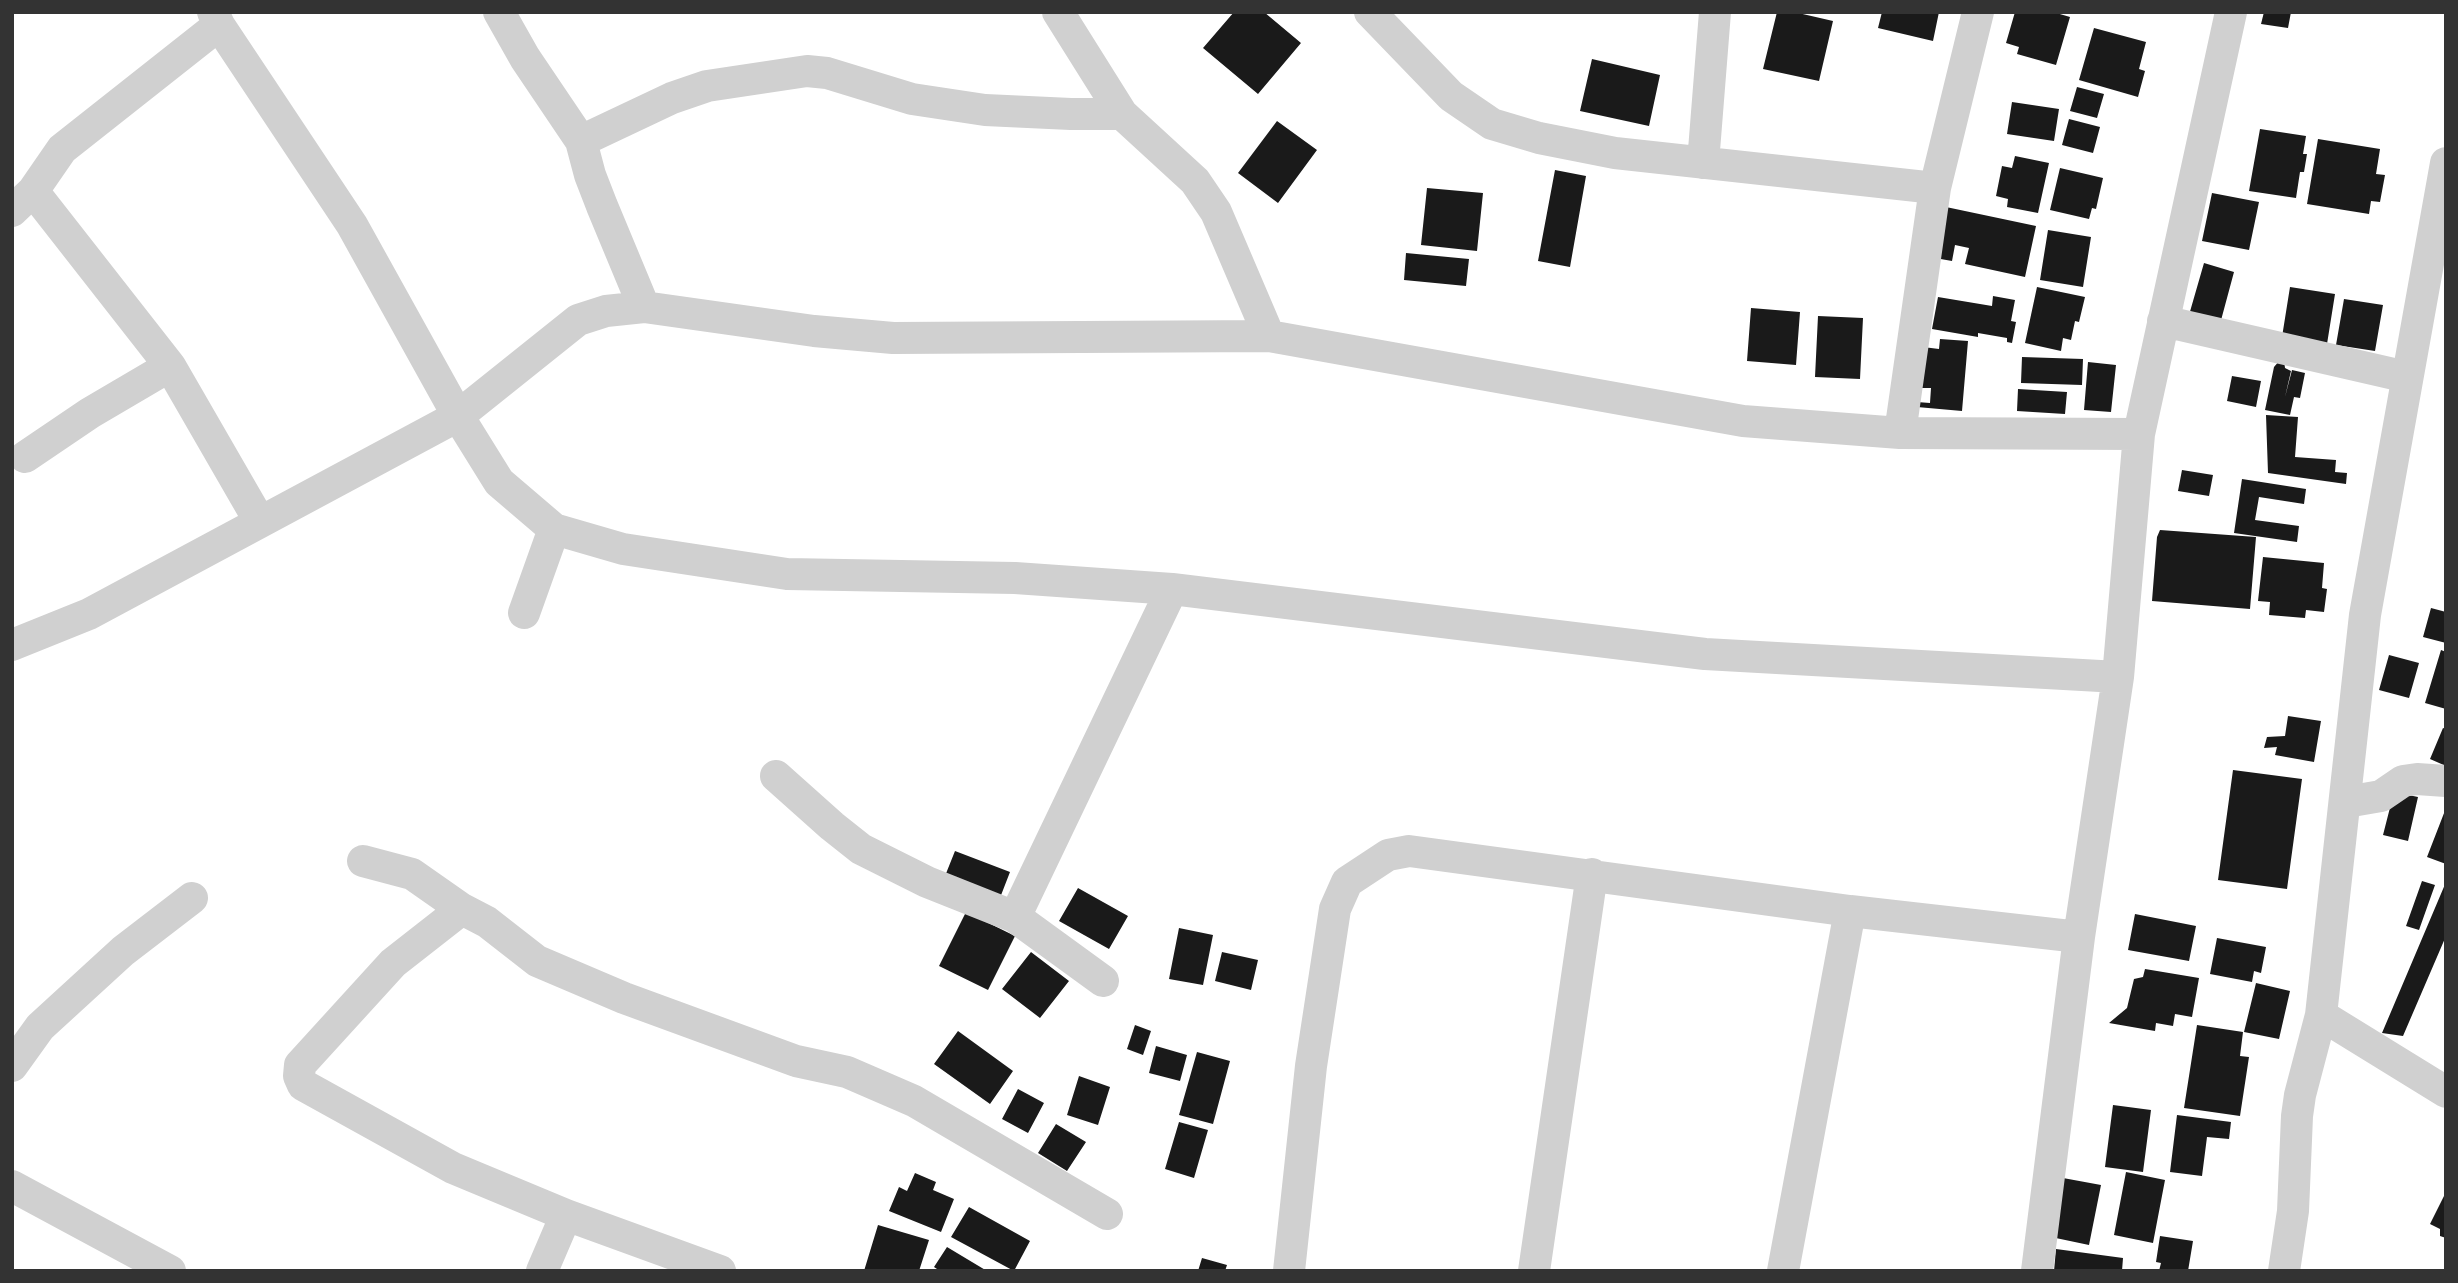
<!DOCTYPE html>
<style>
body{margin:0}
#map{position:relative;width:2458px;height:1283px;overflow:hidden;background:#fff;font-family:Commissioner,sans-serif}
canvas{display:block}
.frame{position:absolute;inset:0;border:14px solid #333;pointer-events:none}
</style>
<div id="map">
<canvas width="2458" height="1283"></canvas>
<div class="frame"></div>
</div>
<script>
const c = document.querySelector('canvas').getContext('2d');
c.lineJoin = 'round';
function fill(path, color) {
  c.fillStyle = color;
  c.fill(path, 'evenodd');
}
function shape(rows) {
  const path = new Path2D();
  for (const r of rows) {
    path.moveTo(r[0], r[1]);
    for (let i = 2; i < r.length; i += 2) path.lineTo(r[i], r[i + 1]);
  }
  return path;
}
function strokePath(path, color, width, dash) {
  c.strokeStyle = color;
  c.lineWidth = width;
  c.lineCap = dash ? 'butt' : 'round';
  c.setLineDash(dash || []);
  c.stroke(path);
}
fill(shape([
 [1234,12,1264,12,1301,43,1258,94,1203,48],
 [1777,12,1794,12,1833,21,1819,81,1763,69],
 [1882,12,1939,12,1933,41,1878,28],
 [2015,12,2053,12,2070,17,2056,65,2017,54,2019,47,2006,43],
 [2264,12,2291,12,2288,28,2261,24],
 [2094,28,2146,42,2139,69,2145,71,2138,97,2079,80],
 [1592,59,1660,75,1649,126,1580,111],
 [2077,87,2104,94,2097,118,2070,111],
 [2012,102,2059,109,2054,141,2007,134],
 [2069,119,2100,127,2093,153,2062,145],
 [1277,121,1317,150,1278,203,1238,173],
 [2260,129,2306,136,2303,154,2307,154,2304,172,2300,172,2296,198,2249,191],
 [2318,139,2380,149,2376,174,2385,175,2380,202,2371,201,2369,214,2307,204],
 [2015,156,2049,163,2038,213,2007,207,2008,199,1996,196,2002,166,2012,168],
 [2060,168,2103,178,2096,209,2092,208,2089,219,2050,210],
 [1555,170,1586,176,1570,267,1538,261],
 [1427,188,1483,193,1477,251,1421,245],
 [2212,193,2259,202,2249,250,2202,241],
 [1946,207,2036,226,2025,277,1965,264,1969,248,1955,245,1952,261,1935,258],
 [2048,230,2091,237,2083,287,2040,280],
 [1406,253,1469,259,1466,286,1404,280],
 [2204,263,2234,272,2220,324,2189,315],
 [2037,287,2085,297,2079,322,2075,321,2071,340,2063,338,2061,351,2025,343],
 [2290,287,2335,294,2327,344,2282,337],
 [1993,296,2015,300,2011,321,2016,322,2012,343,2007,342,2007,338,1978,333,1978,337,1932,329,1938,297,1992,306],
 [2344,299,2383,305,2375,351,2336,345],
 [1751,308,1800,312,1796,365,1747,361],
 [1818,316,1863,318,1860,379,1815,377],
 [1940,339,1968,341,1962,411,1917,407,1917,402,1930,403,1931,388,1919,388,1923,347,1939,349],
 [2022,357,2083,359,2082,385,2021,383],
 [2280,360,2284,360,2285,368,2291,371,2285,397,2292,370,2305,373,2300,398,2294,397,2290,415,2265,410,2274,367],
 [2088,362,2116,365,2111,412,2084,410],
 [2232,376,2261,381,2256,407,2227,401],
 [2018,389,2067,392,2065,414,2017,411],
 [2266,415,2298,417,2295,457,2336,460,2335,472,2347,473,2346,484,2268,473],
 [2182,470,2213,475,2209,496,2178,491],
 [2242,479,2306,489,2304,504,2259,497,2255,520,2299,526,2297,542,2234,533],
 [2160,530,2256,537,2250,609,2152,601,2157,537],
 [2263,557,2324,563,2322,588,2327,589,2324,612,2306,610,2305,618,2269,615,2270,602,2258,601],
 [2431,608,2446,612,2446,643,2423,637],
 [2441,650,2446,652,2446,709,2425,703],
 [2389,655,2419,663,2409,698,2379,690],
 [2288,716,2321,721,2314,762,2275,755,2277,747,2264,748,2267,737,2285,736],
 [2443,728,2446,729,2446,766,2430,759],
 [2233,770,2302,779,2287,889,2218,880],
 [2394,792,2418,797,2408,841,2383,835],
 [2446,808,2446,864,2427,857],
 [955,851,1010,872,998,903,943,881],
 [2422,881,2435,885,2419,930,2406,926],
 [2446,882,2446,936,2403,1036,2382,1033],
 [1078,888,1128,916,1109,949,1059,921],
 [966,912,1015,936,988,990,939,966],
 [2135,914,2196,926,2189,961,2128,950],
 [1179,928,1213,935,1203,985,1169,979],
 [2217,938,2266,947,2261,973,2254,971,2252,982,2210,974],
 [1031,952,1069,981,1040,1018,1002,989],
 [1222,952,1258,960,1251,990,1215,981],
 [2145,969,2199,978,2192,1017,2175,1014,2173,1026,2156,1023,2155,1031,2109,1023,2127,1008,2134,979,2143,977],
 [2256,983,2290,991,2279,1039,2244,1032],
 [1135,1025,1151,1031,1143,1055,1127,1049],
 [2197,1025,2243,1032,2240,1056,2249,1057,2240,1116,2184,1108],
 [958,1031,1013,1071,990,1104,934,1064],
 [1156,1046,1187,1055,1180,1081,1149,1073],
 [1197,1052,1230,1061,1213,1124,1179,1115],
 [1079,1076,1110,1087,1098,1125,1067,1115],
 [1018,1089,1044,1103,1028,1133,1002,1119],
 [2113,1105,2151,1110,2143,1172,2105,1167],
 [2177,1115,2231,1122,2229,1139,2207,1137,2202,1176,2170,1172],
 [1179,1122,1208,1130,1194,1178,1165,1169],
 [1056,1124,1086,1142,1067,1171,1038,1153],
 [2126,1172,2165,1180,2153,1243,2114,1235],
 [915,1173,936,1182,933,1190,954,1199,941,1232,889,1211,899,1187,907,1191],
 [2063,1178,2101,1185,2089,1245,2051,1237],
 [2446,1192,2446,1238,2440,1236,2440,1229,2430,1224],
 [969,1207,1030,1241,1014,1271,951,1237],
 [878,1225,929,1240,919,1271,864,1271],
 [2160,1236,2193,1241,2188,1271,2159,1271,2161,1263,2156,1262],
 [947,1247,987,1271,940,1271,934,1267],
 [2056,1249,2123,1258,2122,1271,2054,1271],
 [1202,1258,1227,1265,1225,1271,1198,1271]
]), '#1a1a1a');
strokePath(shape([
 [213,12,219,25,352,225,458,416,499,482,554,529,623,549,787,574,1015,578,1172,589,1705,654,2118,677],
 [499,12,525,58,581,141,590,175,602,206,644,307],
 [1058,12,1122,114,1195,181,1216,212,1269,336],
 [1370,12,1451,96,1492,124,1539,138,1615,153,1935,188],
 [581,141,672,98,707,86,807,71,827,73,912,99,985,110,1071,114,1122,114],
 [1703,163,1715,12],
 [33,191,170,366,260,522],
 [12,211,33,191,62,149,219,25],
 [2163,321,2407,377],
 [1900,433,1935,188,1978,12],
 [25,457,90,413,170,366],
 [524,613,554,529],
 [12,645,89,614,458,416,578,320,606,311,644,307,814,331,893,338,1269,336,1743,421,1900,433,2139,434],
 [776,776,832,826,861,849,927,882,1015,917,1103,981],
 [2346,802,2381,796,2403,781,2417,779,2446,781],
 [363,861,412,874,462,909],
 [1015,917,1172,589],
 [2321,1015,2446,1092],
 [12,1066,40,1027,123,951,192,898],
 [12,1186,170,1271],
 [542,1271,566,1215],
 [720,1271,566,1215,453,1168,303,1085,299,1076,300,1065,393,963,462,909,487,922,537,961,624,998,796,1061,847,1072,914,1101,1107,1214],
 [1289,1271,1311,1066,1335,909,1347,882,1388,855,1409,851,1850,911,2079,937],
 [1534,1271,1592,874],
 [1783,1271,1850,911],
 [2037,1271,2079,937,2118,677,2139,434,2231,12],
 [2284,1271,2293,1211,2297,1116,2300,1095,2321,1015,2365,615,2446,163]
]), '#d0d0d0', 32);
</script>
